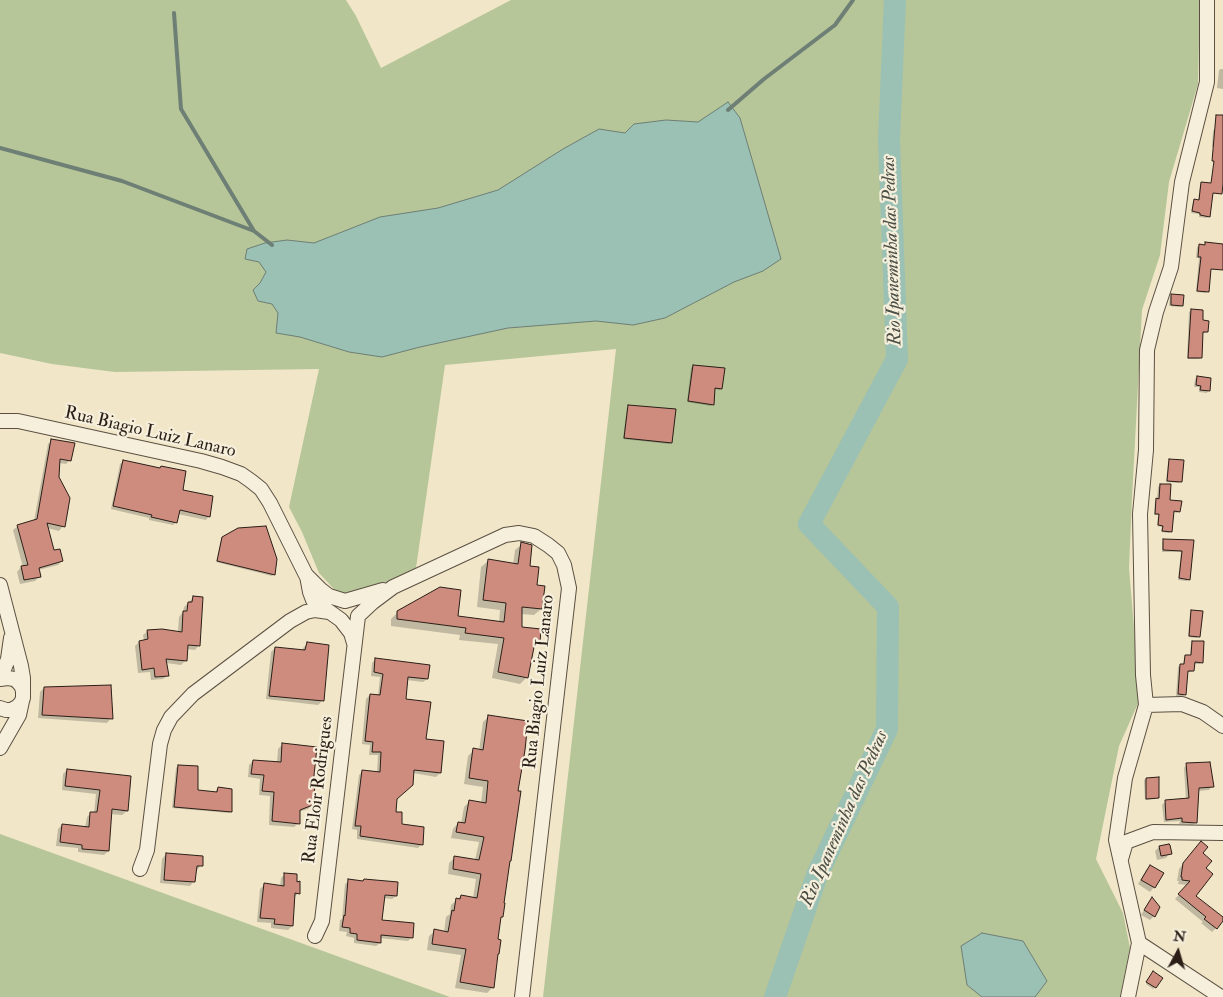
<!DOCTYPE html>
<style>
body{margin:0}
#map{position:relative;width:1223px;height:997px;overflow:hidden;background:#f1e6c8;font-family:"IM FELL Double Pica",serif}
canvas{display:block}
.north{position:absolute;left:1153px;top:927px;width:50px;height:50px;-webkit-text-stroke:4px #f6efdb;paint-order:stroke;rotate:6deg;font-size:14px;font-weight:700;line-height:20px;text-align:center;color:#2a1e17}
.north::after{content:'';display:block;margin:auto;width:18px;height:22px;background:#2a1e17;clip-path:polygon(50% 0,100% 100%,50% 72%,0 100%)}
</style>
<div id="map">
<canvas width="1223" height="997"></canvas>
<div class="north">N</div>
</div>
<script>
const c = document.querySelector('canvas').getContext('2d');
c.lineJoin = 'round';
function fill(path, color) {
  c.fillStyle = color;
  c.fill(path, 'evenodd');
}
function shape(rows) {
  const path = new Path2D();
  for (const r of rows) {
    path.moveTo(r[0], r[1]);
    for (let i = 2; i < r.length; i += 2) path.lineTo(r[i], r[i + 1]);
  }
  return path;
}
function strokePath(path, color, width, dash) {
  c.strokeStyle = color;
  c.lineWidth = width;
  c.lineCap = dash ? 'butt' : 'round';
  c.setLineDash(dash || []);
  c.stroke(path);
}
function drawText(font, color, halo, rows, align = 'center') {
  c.font = font + ' "IM FELL Double Pica",serif';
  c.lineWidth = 4.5;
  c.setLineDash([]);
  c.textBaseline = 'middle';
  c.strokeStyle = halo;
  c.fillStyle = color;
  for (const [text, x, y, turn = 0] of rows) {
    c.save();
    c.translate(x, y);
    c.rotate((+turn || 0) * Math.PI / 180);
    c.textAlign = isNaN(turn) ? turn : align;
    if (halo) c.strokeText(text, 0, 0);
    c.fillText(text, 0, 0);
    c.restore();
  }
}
fill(shape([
 [0,0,346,0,356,16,381,68,511,0,1203,0,1199,43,1198,84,1169,182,1160,255,1142,310,1132,498,1129,568,1140,699,1119,746,1096,859,1123,913,1130,948,1120,997,543,997,616,349,445,365,416,568,386,582,359,591,343,593,334,589,319,573,302,532,289,507,319,369,115,372,52,364,0,353],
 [0,834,450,997,0,997]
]), '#b6c699');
const water = shape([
 [728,102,740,118,781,259,763,271,734,282,665,318,633,325,596,321,508,328,420,347,382,357,349,352,300,337,276,333,278,313,272,304,258,301,253,290,260,283,266,272,259,262,245,259,247,249,265,243,287,240,314,243,380,217,438,208,498,190,563,149,599,129,625,133,634,124,666,120,698,122,728,102],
 [982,933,1023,941,1047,981,1035,997,982,997,967,985,961,946,982,933]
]);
fill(water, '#9bc0b4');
strokePath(water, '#6e7f75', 1);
fill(shape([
 [1221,69,1223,69,1223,89,1217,88,1219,70],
 [1215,129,1223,130,1223,147,1212,147,1213,131],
 [1201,183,1209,216,1207,218,1199,217,1199,214,1191,213,1193,202,1194,200,1198,201,1200,185],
 [1199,246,1208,291,1206,293,1196,292,1199,258,1196,258,1197,247],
 [1172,295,1182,305,1180,307,1169,306,1170,297],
 [1191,310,1201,322,1207,331,1205,333,1202,333,1201,357,1199,359,1187,359,1189,312],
 [693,366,721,388,720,390,714,389,712,404,711,406,687,402,691,368],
 [1197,377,1210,379,1208,391,1207,393,1199,392,1199,387,1194,387,1195,379],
 [629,406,671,443,669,444,623,439,627,408],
 [52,440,70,460,66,464,59,463,58,477,63,526,59,531,47,528,53,551,62,561,58,565,38,570,39,577,35,581,20,584,17,572,21,567,23,567,13,530,18,526,34,521,48,444],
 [1169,460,1181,481,1179,483,1166,482,1168,462],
 [123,461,182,491,209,516,206,520,178,514,176,522,173,525,149,520,149,518,111,509,120,464],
 [1160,485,1169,501,1179,511,1177,513,1173,512,1171,531,1169,533,1161,532,1162,527,1157,526,1158,515,1154,515,1155,501,1157,500,1158,487],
 [223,538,274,574,272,576,216,562,221,540],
 [1164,540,1192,541,1188,579,1187,581,1178,580,1181,552,1162,552,1162,542],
 [522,544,536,586,541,609,534,615,521,614,520,628,539,642,532,648,527,677,520,684,492,678,498,644,459,640,460,635,391,626,391,619,398,612,457,617,499,623,500,610,477,607,481,567,488,561,513,565,515,550],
 [193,598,199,645,195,650,187,649,185,661,181,665,166,663,168,675,163,679,151,680,150,672,138,673,135,646,139,642,144,641,143,635,148,631,178,632,179,617,183,612,184,607],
 [1192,611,1199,636,1197,638,1188,637,1190,613],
 [1192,642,1201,662,1200,664,1193,664,1193,671,1191,672,1187,672,1185,694,1183,696,1176,696,1178,667,1180,665,1183,665,1184,658,1186,656,1190,656,1191,644],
 [308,643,322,701,318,705,266,699,271,652,275,648,303,651,303,648],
 [376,659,427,679,423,682,407,680,405,700,440,773,436,777,413,773,395,799,395,813,400,825,422,844,418,848,357,839,357,830,352,829,359,775,363,771,377,773,378,755,369,755,370,745,362,744,366,699,370,695,378,696,380,677,371,676,372,663],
 [44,688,111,718,107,723,38,718,40,692],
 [489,716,516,792,510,861,502,916,500,919,492,988,487,993,455,988,461,955,427,950,429,936,435,931,444,932,446,917,450,914,451,905,461,896,473,898,476,879,448,874,449,863,455,857,475,860,479,842,451,838,453,829,458,823,461,824,464,807,470,801,481,803,483,787,464,784,468,756,474,750,479,751,483,722],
 [282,745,312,804,308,809,298,812,299,823,294,827,269,825,270,796,259,795,260,779,248,777,249,765,253,761,277,763,278,749],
 [1187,764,1212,786,1209,790,1198,791,1196,822,1193,825,1179,824,1180,821,1164,822,1162,805,1165,802,1186,800,1184,768],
 [178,766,197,792,216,793,216,790,218,788,231,812,229,813,172,808,176,768],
 [67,770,130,777,127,811,122,815,110,814,108,851,104,855,78,852,78,848,56,846,58,829,62,825,85,828,87,817,91,813,94,813,96,794,62,790,63,774],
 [1146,779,1158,798,1156,799,1145,800,1144,780],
 [1169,846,1170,853,1166,858,1157,860,1155,851,1159,847],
 [1197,847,1201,853,1205,869,1194,897,1216,928,1212,932,1201,923,1203,922,1175,899,1188,885,1178,884,1179,881,1177,881,1179,869],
 [166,854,201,865,197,870,195,870,194,881,190,886,160,883,162,859],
 [1150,866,1154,887,1150,892,1138,884,1146,870],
 [285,874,298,893,294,898,292,926,288,930,271,928,271,923,257,922,260,889,264,885,280,887,281,878],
 [349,881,396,896,392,899,383,898,381,921,412,937,408,941,380,938,380,943,376,946,354,943,354,938,346,936,347,932,339,931,340,920,342,919,345,884],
 [1152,899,1154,916,1150,920,1141,915,1148,903],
 [1151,975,1155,987,1153,989,1146,984]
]), '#0003');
strokePath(shape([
 [174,13,181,109,254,231],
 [728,110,764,79,835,25,853,0],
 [0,148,122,181,254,231,272,245]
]), '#6e7f75', 4);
strokePath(shape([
 [775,997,817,875,887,729,888,607,809,524,897,359,889,139,895,0]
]), '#9bc0b4', 22);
const building = shape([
 [1216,115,1223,115,1223,184,1222,194,1213,193,1210,217,1200,215,1200,213,1192,211,1194,199,1199,200,1201,182,1211,183,1214,161,1212,161,1216,115],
 [1205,242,1223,244,1223,270,1211,269,1209,292,1197,291,1201,257,1198,257,1199,244,1205,245,1205,242],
 [1171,294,1184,295,1183,306,1171,305,1171,294],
 [1191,309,1203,310,1203,320,1209,321,1208,332,1203,332,1202,358,1188,358,1191,309],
 [693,365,725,368,722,389,715,388,714,405,688,401,693,365],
 [1197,376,1211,378,1210,391,1200,390,1201,386,1196,385,1197,376],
 [628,405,676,409,672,443,624,438,628,405],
 [51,439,75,443,71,461,60,459,59,477,70,498,65,527,47,523,54,550,60,549,63,561,39,568,41,577,24,580,21,566,28,565,17,525,37,519,51,439],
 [1169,459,1184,460,1182,482,1167,481,1169,459],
 [123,460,160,468,161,466,186,471,183,490,213,496,210,517,180,510,177,523,151,517,152,515,113,506,123,460],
 [1160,484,1171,484,1170,500,1182,501,1180,512,1174,511,1172,532,1162,531,1163,526,1158,525,1159,514,1155,514,1156,498,1159,499,1160,484],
 [266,526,277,559,275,575,217,561,222,537,238,528,266,526],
 [1163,539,1194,540,1190,580,1179,578,1182,551,1163,550,1163,539],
 [521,542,532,545,530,566,539,567,537,585,545,586,542,609,522,607,522,627,541,629,540,642,535,642,528,678,498,672,504,638,465,633,466,628,397,619,397,611,440,587,461,590,458,616,504,622,506,603,483,600,488,559,518,564,521,542],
 [193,596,203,597,200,646,188,645,187,661,166,659,169,676,155,677,154,668,142,670,139,641,148,639,147,630,162,629,182,632,183,611,187,611,188,602,192,602,193,596],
 [1191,610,1203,611,1200,637,1189,636,1191,610],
 [1192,641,1204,641,1203,663,1195,662,1194,671,1188,671,1186,695,1178,694,1180,664,1184,664,1185,655,1191,655,1192,641],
 [307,642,329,645,324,701,269,696,275,647,305,650,307,642],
 [375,658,430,665,428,679,408,677,406,699,431,702,426,739,444,741,441,773,414,770,413,785,397,799,396,812,402,812,402,824,424,827,423,845,360,836,361,826,355,826,362,770,380,772,381,752,372,752,373,742,365,741,370,694,380,695,383,674,374,672,375,658],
 [111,685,113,719,42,715,44,687,111,685],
 [488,715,528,721,525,750,518,791,521,791,515,832,511,861,510,861,504,903,505,903,503,917,501,917,498,939,501,940,499,954,498,954,494,988,460,982,466,949,432,944,434,929,448,932,452,910,454,911,456,898,460,899,461,895,477,898,481,874,453,869,454,856,479,860,484,837,456,832,458,822,465,823,469,800,486,803,488,781,469,778,473,748,483,750,488,715],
 [282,743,317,747,313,785,315,785,313,805,300,810,300,824,272,821,274,792,262,791,264,775,251,774,253,760,281,762,282,743],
 [1210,762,1214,787,1199,788,1197,823,1182,822,1182,818,1166,820,1165,800,1189,798,1186,763,1210,762],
 [178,765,198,766,198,790,217,792,218,787,232,789,232,812,174,807,178,765],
 [67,769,131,776,128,811,112,809,109,851,82,849,82,845,60,842,62,824,89,827,90,812,97,812,100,790,65,786,67,769],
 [1159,777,1159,798,1146,799,1146,778,1159,777],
 [1201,841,1208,847,1203,853,1212,861,1206,868,1213,874,1196,896,1223,917,1223,921,1217,929,1204,919,1206,917,1178,894,1190,881,1182,880,1182,877,1181,877,1183,863,1201,841],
 [1169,844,1170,845,1172,854,1161,856,1159,846,1169,844],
 [166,853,203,856,203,866,197,866,195,882,164,880,166,853],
 [1150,865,1164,873,1155,888,1141,880,1150,865],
 [284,873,297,874,297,882,300,881,300,894,295,893,293,926,274,924,275,919,260,918,264,883,284,886,284,873],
 [348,879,363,881,364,879,398,882,397,896,385,895,382,920,414,923,413,938,381,935,381,943,357,940,357,934,350,933,350,928,342,927,344,915,345,916,348,879],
 [1152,897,1160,907,1155,917,1144,910,1152,897],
 [1153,971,1163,978,1156,988,1146,982,1153,971]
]);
fill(building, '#ce8c7e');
strokePath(building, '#2a1e17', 1);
const minor = shape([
 [0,421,18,421,201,461,222,467,241,474,251,481,261,489,270,503,306,575,320,589,329,596,345,601,383,590],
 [307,576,310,592,313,600,341,620,351,633,354,643],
 [0,585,21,666,23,678,23,692],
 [0,677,3,672,8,659,11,638],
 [0,679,8,678,14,679,18,682,22,687,23,692,23,698,21,703,17,707,11,710,6,710,0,708],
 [1146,705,1182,704,1203,712,1223,726],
 [0,748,19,715,22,701],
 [1121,859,1126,842,1153,832,1223,833],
 [140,869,147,850,160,744,164,730,171,717,193,694,290,621,306,612,315,610,329,612],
 [315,936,322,921,358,616,373,602,393,587,505,535,519,533,534,536,548,545,558,553,564,565,569,588,522,997],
 [1139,943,1221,997],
 [1128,997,1139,943,1116,840,1125,778,1146,705,1143,675,1140,514,1146,450,1147,350,1156,312,1171,267,1182,182,1207,82,1207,0]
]);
strokePath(minor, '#5c5043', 16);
strokePath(minor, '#f6efdb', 14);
drawText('18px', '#2a1e17', '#f6efdb', [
 ["Rua Biagio Luiz Lanaro",150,433,13],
 ["Rua Biagio Luiz Lanaro",540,682,-84],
 ["Rua Eloir Rodrigues",319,790,-83]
]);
drawText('italic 19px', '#4c4f46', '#f6efdb', [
 ["Rio Ipaneminha das Pedras",893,251,-92],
 ["Rio Ipaneminha das Pedras",845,819,-66]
]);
</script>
